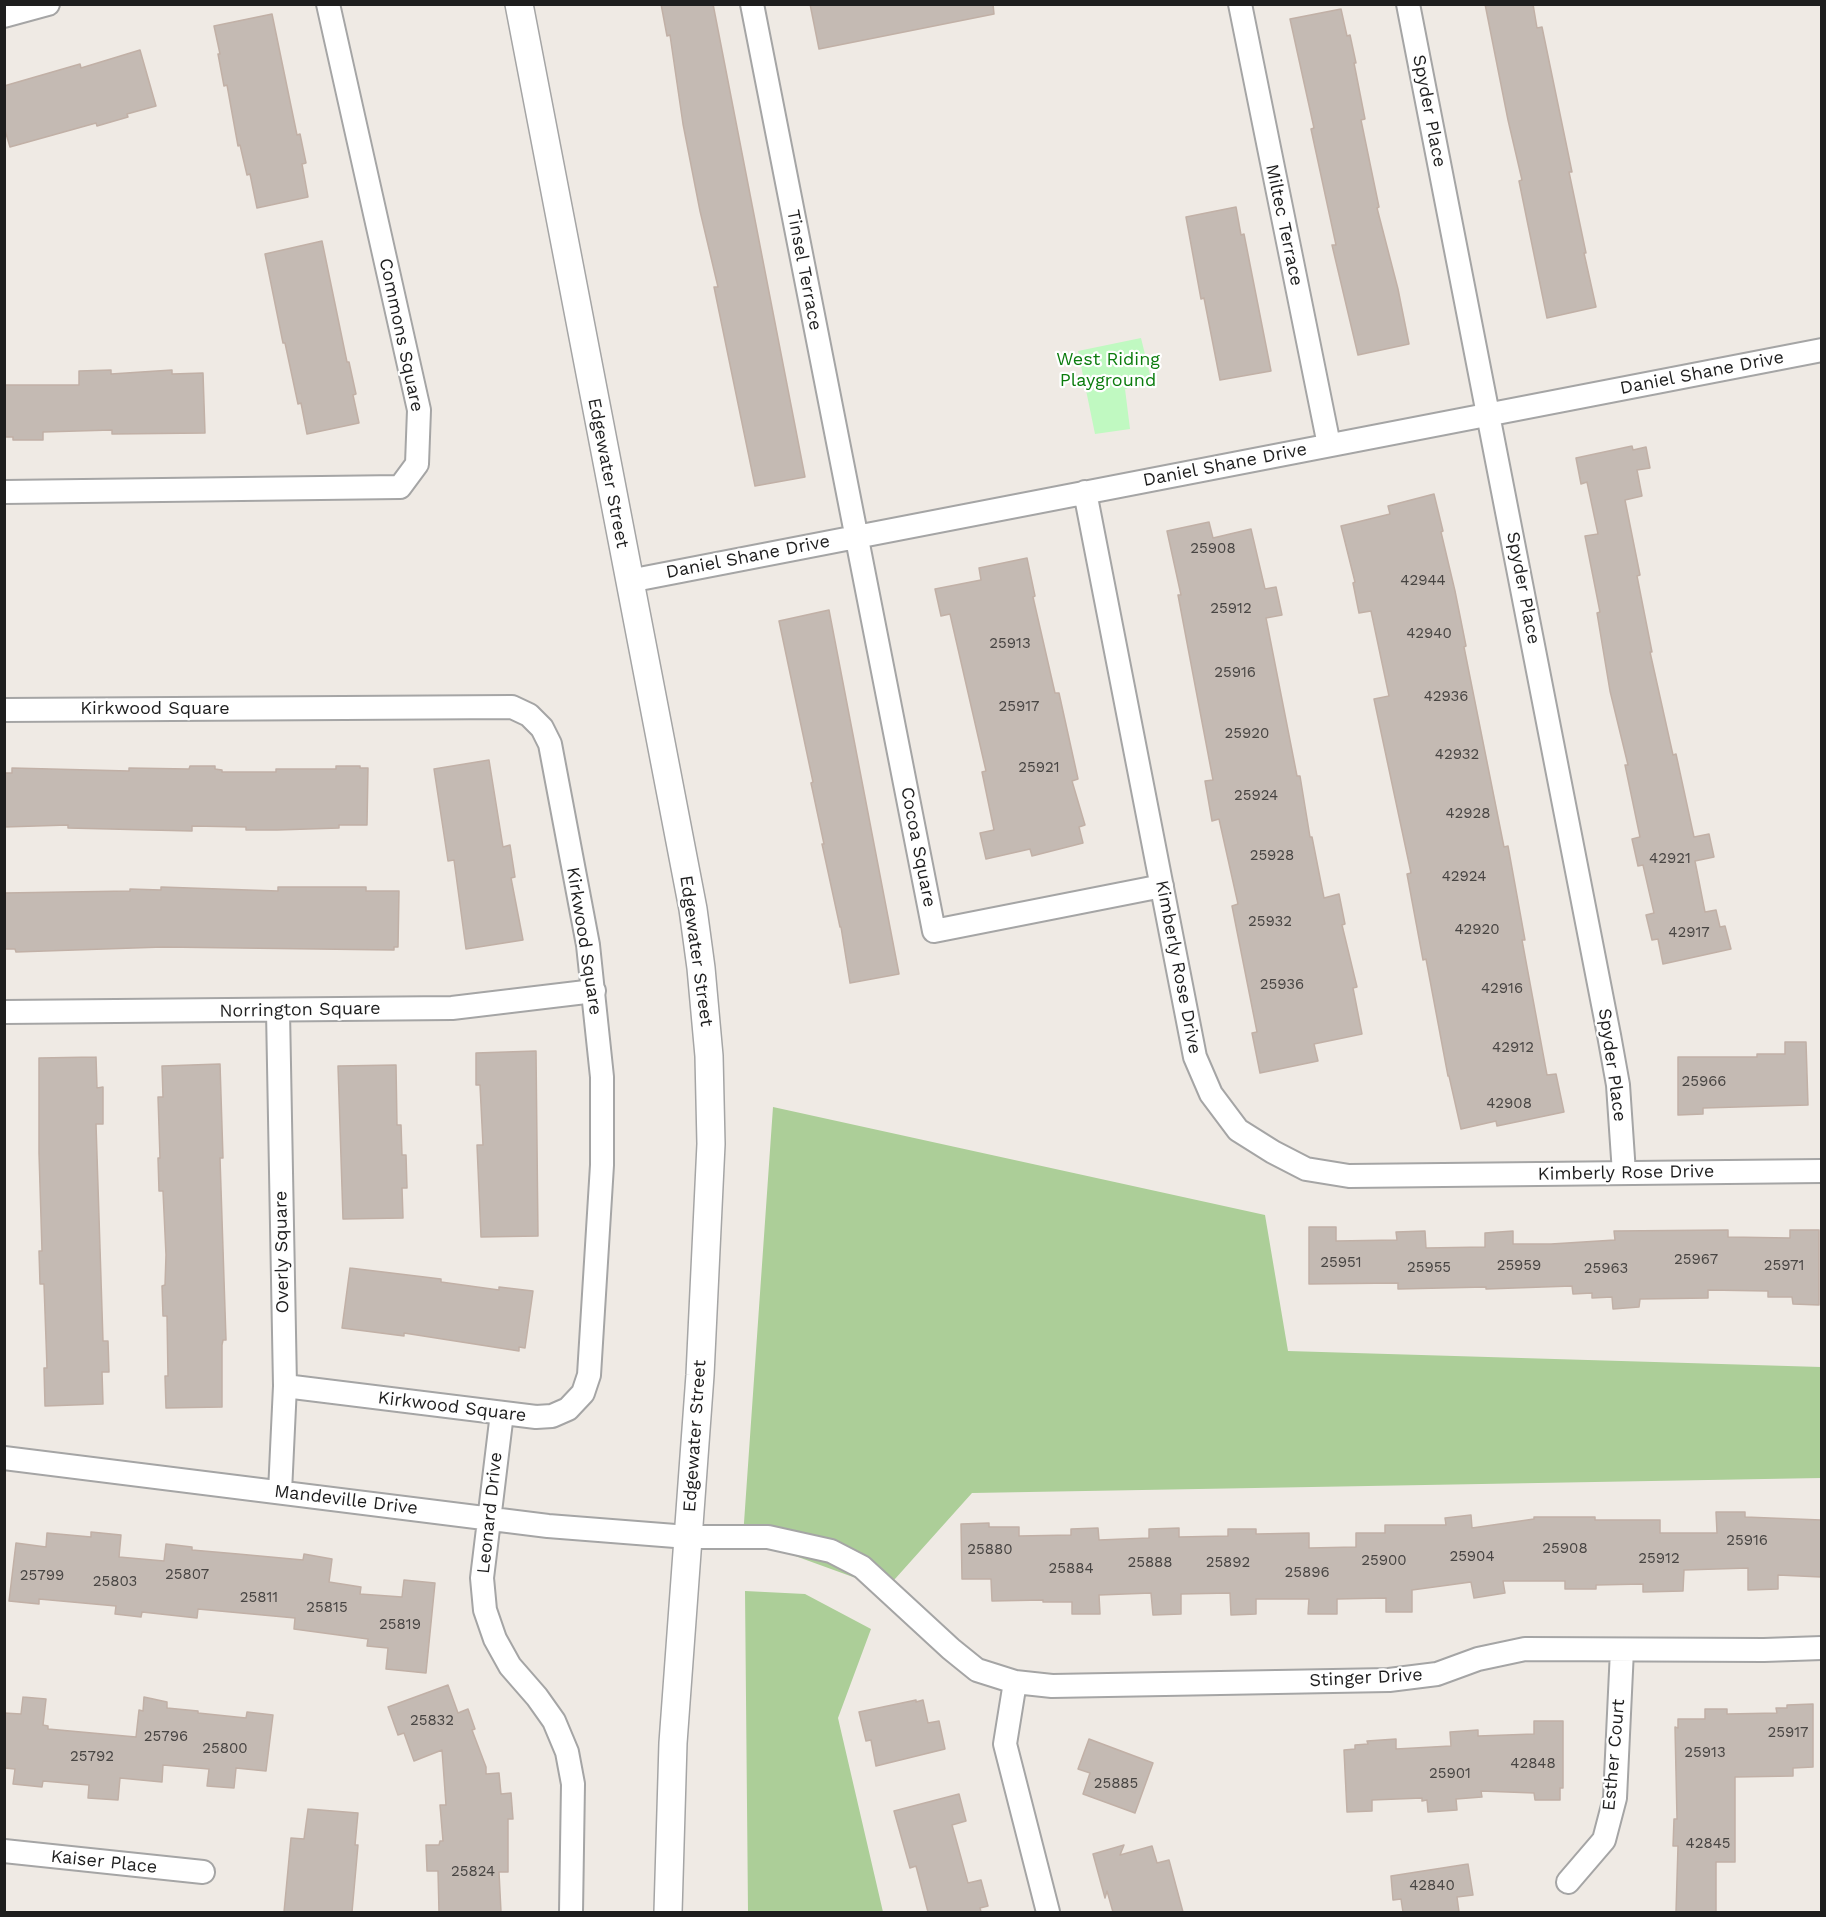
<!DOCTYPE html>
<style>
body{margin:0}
#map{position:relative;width:1826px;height:1917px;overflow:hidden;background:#efeae4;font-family:"Work Sans",sans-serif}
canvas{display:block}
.frame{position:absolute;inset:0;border:6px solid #1e1e1e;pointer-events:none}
</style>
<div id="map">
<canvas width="1826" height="1917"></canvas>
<div class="frame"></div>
</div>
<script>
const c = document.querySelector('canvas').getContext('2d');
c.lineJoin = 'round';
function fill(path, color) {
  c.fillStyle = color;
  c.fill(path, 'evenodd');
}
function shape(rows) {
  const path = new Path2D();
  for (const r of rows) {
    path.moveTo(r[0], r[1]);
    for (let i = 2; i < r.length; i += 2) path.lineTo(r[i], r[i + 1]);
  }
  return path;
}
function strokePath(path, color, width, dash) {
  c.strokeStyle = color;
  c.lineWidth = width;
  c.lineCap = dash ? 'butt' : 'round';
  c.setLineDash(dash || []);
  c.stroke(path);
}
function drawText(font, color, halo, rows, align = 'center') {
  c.font = font + ' "Work Sans",sans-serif';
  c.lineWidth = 4.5;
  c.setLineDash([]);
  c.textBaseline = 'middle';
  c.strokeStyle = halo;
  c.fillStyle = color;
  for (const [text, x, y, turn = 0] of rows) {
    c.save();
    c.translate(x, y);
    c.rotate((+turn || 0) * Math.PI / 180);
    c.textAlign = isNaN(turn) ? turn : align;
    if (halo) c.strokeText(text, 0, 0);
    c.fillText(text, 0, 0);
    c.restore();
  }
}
fill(shape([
 [773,1107,1265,1215,1288,1351,1821,1367,1821,1478,972,1493,886,1589,743,1537],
 [745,1591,805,1594,871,1629,838,1718,883,1912,748,1912]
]), '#acce98');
fill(shape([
 [1141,338,1152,383,1125,389,1130,429,1095,434,1078,351]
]), '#c0f9c1');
const building = shape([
 [661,4,713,4,805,477,755,486,714,287,718,287,700,211,683,124,670,35,667,36,661,4],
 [810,4,993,4,994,14,819,49,810,4],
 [1485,4,1533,4,1537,28,1542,27,1572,172,1569,172,1586,253,1584,253,1596,307,1547,318,1519,181,1522,180,1508,120,1485,4],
 [1341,9,1347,36,1350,35,1356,63,1354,63,1365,119,1361,120,1379,207,1377,208,1398,289,1409,344,1358,355,1332,245,1336,245,1311,129,1314,128,1290,19,1341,9],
 [272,14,297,135,300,134,306,163,302,164,308,197,257,208,250,174,247,175,240,145,238,146,227,85,224,86,218,54,220,54,214,26,272,14],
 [140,50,156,106,127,114,128,117,97,126,96,123,10,147,4,127,4,86,80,64,81,68,140,50],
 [1236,207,1241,235,1244,234,1271,371,1220,380,1204,298,1201,299,1186,217,1236,207],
 [322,241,347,362,349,362,356,394,353,395,359,423,307,434,301,403,298,404,285,343,283,343,265,254,322,241],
 [111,370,111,374,172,370,172,374,203,373,205,433,112,434,112,430,43,432,43,440,13,440,13,437,4,437,4,385,79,385,79,371,111,370],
 [1632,446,1633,450,1646,447,1650,468,1637,470,1642,496,1625,500,1640,575,1637,576,1652,652,1650,652,1673,755,1676,754,1694,837,1709,834,1714,857,1695,861,1705,912,1716,910,1720,927,1725,926,1731,949,1663,964,1658,939,1652,940,1646,915,1654,913,1643,865,1638,866,1632,839,1640,837,1625,765,1628,765,1610,691,1597,613,1600,612,1585,536,1598,534,1587,482,1581,484,1576,458,1632,446],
 [1434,494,1443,531,1441,532,1455,591,1466,646,1464,647,1504,847,1508,846,1525,940,1522,940,1547,1075,1556,1074,1564,1112,1497,1126,1496,1121,1461,1129,1449,1076,1448,1076,1426,959,1423,960,1407,874,1411,873,1374,699,1389,696,1371,611,1359,613,1353,583,1355,582,1341,526,1390,514,1388,506,1434,494],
 [1209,522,1213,538,1251,529,1265,589,1276,587,1282,615,1266,618,1297,776,1300,776,1310,837,1312,837,1324,898,1339,894,1345,924,1342,925,1357,987,1353,988,1362,1034,1314,1044,1318,1061,1260,1073,1252,1033,1257,1032,1232,906,1238,904,1219,819,1212,821,1205,781,1213,780,1178,595,1181,595,1167,531,1209,522],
 [1027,558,1035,596,1033,597,1055,693,1059,693,1078,779,1072,781,1085,825,1079,827,1083,843,1032,856,1030,849,986,859,980,833,994,830,982,772,986,771,950,614,941,616,935,589,981,580,979,568,1027,558],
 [829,610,899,974,850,983,841,927,840,927,822,844,824,844,811,783,813,782,779,621,829,610],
 [489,760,503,847,510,845,515,877,511,878,523,940,466,949,454,860,448,861,434,769,489,760],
 [190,766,215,766,215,769,222,770,222,772,276,772,276,769,336,769,336,766,360,766,360,768,368,768,367,825,339,825,339,828,277,830,246,830,246,827,192,826,192,831,68,828,68,825,4,827,4,773,12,773,12,768,129,771,129,768,189,769,190,766],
 [161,887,278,891,278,887,366,887,366,891,399,891,398,947,394,947,394,950,163,947,16,952,15,949,4,949,4,893,130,891,130,889,161,890,161,887],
 [1785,1042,1806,1042,1808,1105,1703,1108,1703,1114,1678,1115,1678,1057,1757,1057,1757,1054,1785,1054,1785,1042],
 [536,1051,538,1236,481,1237,477,1145,483,1145,480,1085,476,1085,476,1053,536,1051],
 [96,1057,97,1088,103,1087,103,1124,96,1124,103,1341,108,1341,109,1372,102,1372,103,1404,45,1406,44,1368,47,1368,44,1284,40,1284,39,1251,42,1251,39,1153,39,1058,96,1057],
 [220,1064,223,1158,220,1158,226,1340,223,1340,222,1345,222,1407,166,1408,165,1376,168,1376,167,1316,163,1316,162,1286,165,1285,166,1255,163,1191,159,1191,158,1158,160,1158,158,1097,163,1097,162,1066,220,1064],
 [396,1065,397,1125,401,1125,402,1155,406,1155,407,1188,402,1188,403,1218,343,1219,338,1066,396,1065],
 [1309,1227,1336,1227,1336,1241,1397,1240,1396,1232,1425,1231,1426,1248,1485,1247,1485,1233,1513,1231,1513,1244,1551,1244,1615,1240,1614,1231,1728,1230,1728,1237,1790,1238,1790,1230,1819,1230,1819,1305,1793,1304,1792,1297,1768,1297,1768,1291,1708,1290,1708,1298,1640,1299,1639,1307,1613,1309,1612,1297,1592,1298,1592,1293,1573,1294,1572,1286,1486,1289,1486,1287,1398,1289,1398,1283,1309,1284,1309,1227],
 [350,1268,441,1279,441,1282,499,1290,499,1287,533,1291,525,1348,519,1347,519,1351,404,1333,404,1336,342,1328,350,1268],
 [1716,1512,1745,1512,1745,1517,1821,1520,1821,1577,1778,1575,1778,1589,1748,1590,1748,1568,1684,1570,1683,1591,1643,1592,1643,1584,1596,1585,1596,1589,1565,1589,1565,1581,1503,1581,1505,1593,1474,1598,1471,1582,1412,1590,1412,1612,1386,1612,1386,1598,1337,1599,1337,1614,1308,1614,1309,1599,1256,1599,1256,1614,1231,1615,1230,1593,1181,1594,1181,1614,1153,1615,1151,1593,1099,1595,1100,1614,1072,1614,1072,1602,1043,1602,1043,1600,992,1601,991,1579,962,1579,961,1524,989,1523,989,1527,1019,1527,1019,1536,1071,1535,1071,1529,1098,1528,1099,1540,1149,1538,1149,1529,1179,1528,1179,1537,1228,1536,1228,1529,1256,1529,1256,1534,1309,1533,1309,1548,1356,1547,1356,1533,1385,1533,1385,1525,1446,1525,1445,1518,1471,1515,1472,1528,1534,1519,1534,1517,1595,1517,1595,1520,1660,1520,1660,1533,1717,1533,1716,1512],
 [91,1532,121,1535,119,1557,164,1561,166,1544,192,1547,192,1550,238,1554,303,1560,304,1554,332,1559,329,1582,361,1587,360,1594,402,1597,404,1580,435,1583,426,1673,386,1669,388,1648,367,1646,368,1639,294,1629,295,1618,198,1609,197,1618,142,1612,141,1617,115,1614,116,1606,39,1599,39,1604,9,1601,16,1543,46,1547,47,1533,91,1537,91,1532],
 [448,1685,458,1713,468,1709,475,1729,472,1730,486,1767,486,1774,499,1773,501,1794,511,1793,513,1819,508,1819,508,1872,499,1872,501,1912,439,1912,438,1871,427,1871,426,1845,439,1845,440,1841,443,1841,440,1805,446,1805,442,1750,414,1761,404,1733,398,1735,388,1707,448,1685],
 [23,1697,46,1699,43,1725,48,1726,48,1729,136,1737,139,1710,143,1711,144,1697,167,1702,167,1708,198,1711,198,1713,246,1718,247,1712,273,1715,266,1771,236,1768,234,1788,207,1786,209,1769,163,1765,162,1782,120,1778,118,1800,88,1798,89,1785,43,1781,42,1787,13,1784,15,1769,4,1768,4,1713,21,1714,23,1697],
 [916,1700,916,1702,923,1700,928,1723,939,1721,945,1749,876,1766,871,1740,866,1741,859,1712,916,1700],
 [1813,1704,1813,1767,1793,1768,1793,1776,1735,1777,1735,1862,1716,1862,1716,1912,1676,1912,1678,1846,1673,1846,1674,1819,1677,1819,1675,1727,1678,1728,1678,1719,1705,1719,1705,1709,1727,1709,1727,1714,1777,1713,1776,1708,1787,1708,1787,1705,1813,1704],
 [1534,1721,1563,1721,1563,1788,1560,1788,1560,1800,1535,1800,1534,1793,1481,1791,1482,1797,1456,1799,1457,1810,1428,1812,1427,1800,1422,1801,1422,1798,1372,1800,1372,1811,1347,1812,1344,1750,1355,1749,1355,1745,1368,1744,1367,1741,1396,1739,1396,1749,1451,1746,1450,1732,1478,1730,1478,1736,1534,1734,1534,1721],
 [1089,1739,1153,1763,1135,1813,1083,1794,1090,1773,1078,1769,1089,1739],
 [959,1794,966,1821,952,1825,968,1883,981,1880,988,1906,980,1908,981,1912,928,1912,916,1866,910,1868,894,1811,959,1794],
 [308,1809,358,1813,355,1845,358,1845,352,1912,284,1912,291,1838,304,1839,308,1809],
 [1124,1845,1120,1855,1152,1846,1157,1863,1169,1860,1183,1912,1113,1912,1107,1891,1105,1898,1093,1854,1124,1845],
 [1468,1864,1473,1895,1457,1897,1459,1912,1403,1912,1401,1899,1393,1900,1391,1876,1468,1864]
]);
fill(building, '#c4bab3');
strokePath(building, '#c1b0a6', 1.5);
const minor = shape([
 [752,4,934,931,1162,886],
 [1240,4,1329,445],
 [1408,4,1609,1035,1618,1085,1624,1173],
 [4,16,48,4],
 [4,492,400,487,417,464,419,410,328,4],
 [1085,492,1195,1057,1211,1094,1238,1130,1273,1152,1306,1169,1349,1176,1822,1171],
 [629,581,1822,350],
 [4,710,512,707,529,715,542,728,550,744,588,945,602,1077,602,1165,589,1375,583,1393,568,1409,552,1416,536,1417,285,1386],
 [278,1011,285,1386,280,1492],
 [4,1012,452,1008,594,991],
 [502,1413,482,1578,485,1610,495,1639,510,1666,537,1697,554,1721,567,1752,573,1784,571,1912],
 [4,1458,548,1526,688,1537,768,1537,831,1551,862,1567,951,1649,977,1670,1015,1682,1052,1686,1389,1680,1437,1674,1478,1659,1525,1649,1764,1650,1822,1648],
 [1015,1682,1005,1744,1048,1912],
 [4,1851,203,1872],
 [1568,1882,1604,1840,1615,1798,1622,1650]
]);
const tertiary = shape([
 [519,4,693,909,701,968,709,1056,711,1144,700,1375,673,1743,668,1912]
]);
strokePath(minor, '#a5a5a5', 26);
strokePath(tertiary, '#a5a5a5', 30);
strokePath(minor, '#fff', 22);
strokePath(tertiary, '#fff', 27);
drawText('15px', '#484543', null, [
 ["25908",1213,549],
 ["42944",1423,581],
 ["25912",1231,609],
 ["42940",1429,634],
 ["25913",1010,644],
 ["25916",1235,673],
 ["42936",1446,697],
 ["25917",1019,707],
 ["25920",1247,734],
 ["42932",1457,755],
 ["25921",1039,768],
 ["25924",1256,796],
 ["42928",1468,814],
 ["25928",1272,856],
 ["42921",1670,859],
 ["42924",1464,877],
 ["25932",1270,922],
 ["42920",1477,930],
 ["42917",1689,933],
 ["25936",1282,985],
 ["42916",1502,989],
 ["42912",1513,1048],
 ["25966",1704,1082],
 ["42908",1509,1104],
 ["25967",1696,1260],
 ["25951",1341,1263],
 ["25959",1519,1266],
 ["25971",1784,1266],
 ["25955",1429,1268],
 ["25963",1606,1269],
 ["25916",1747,1541],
 ["25908",1565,1549],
 ["25880",990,1550],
 ["25904",1472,1557],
 ["25912",1659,1559],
 ["25900",1384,1561],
 ["25888",1150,1563],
 ["25892",1228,1563],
 ["25884",1071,1569],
 ["25896",1307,1573],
 ["25807",187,1575],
 ["25799",42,1576],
 ["25803",115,1582],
 ["25811",259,1598],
 ["25815",327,1608],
 ["25819",400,1625],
 ["25832",432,1721],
 ["25917",1788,1733],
 ["25796",166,1737],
 ["25800",225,1749],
 ["25913",1705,1753],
 ["25792",92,1757],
 ["42848",1533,1764],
 ["25901",1450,1774],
 ["25885",1116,1784],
 ["42845",1708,1844],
 ["25824",473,1872],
 ["42840",1432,1886]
]);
drawText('18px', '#1e1e1e', '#fff', [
 ["Spyder Place",1429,111,79],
 ["Miltec Terrace",1284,225,78],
 ["Tinsel Terrace",804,270,79],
 ["Commons Square",401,335,78],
 ["Daniel Shane Drive",1702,373,-11],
 ["Daniel Shane Drive",1225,465,-11],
 ["Edgewater Street",608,473,79],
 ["Daniel Shane Drive",748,557,-11],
 ["Spyder Place",1523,588,79],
 ["Kirkwood Square",155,709],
 ["Cocoa Square",918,847,79],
 ["Kirkwood Square",584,941,81],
 ["Edgewater Street",696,951,82],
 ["Kimberly Rose Drive",1178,967,79],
 ["Norrington Square",300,1010,-1],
 ["Spyder Place",1612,1065,82],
 ["Kimberly Rose Drive",1626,1173,-1],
 ["Overly Square",282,1252,-91],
 ["Kirkwood Square",452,1407,7],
 ["Edgewater Street",695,1436,-86],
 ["Mandeville Drive",346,1500,7],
 ["Leonard Drive",490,1513,-84],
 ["Stinger Drive",1366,1678,-3],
 ["Esther Court",1614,1755,-85],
 ["Kaiser Place",104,1862,6]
]);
drawText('18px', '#0b7c0d', '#fff', [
 ["West Riding",1108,360],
 ["Playground",1108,381]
]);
</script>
